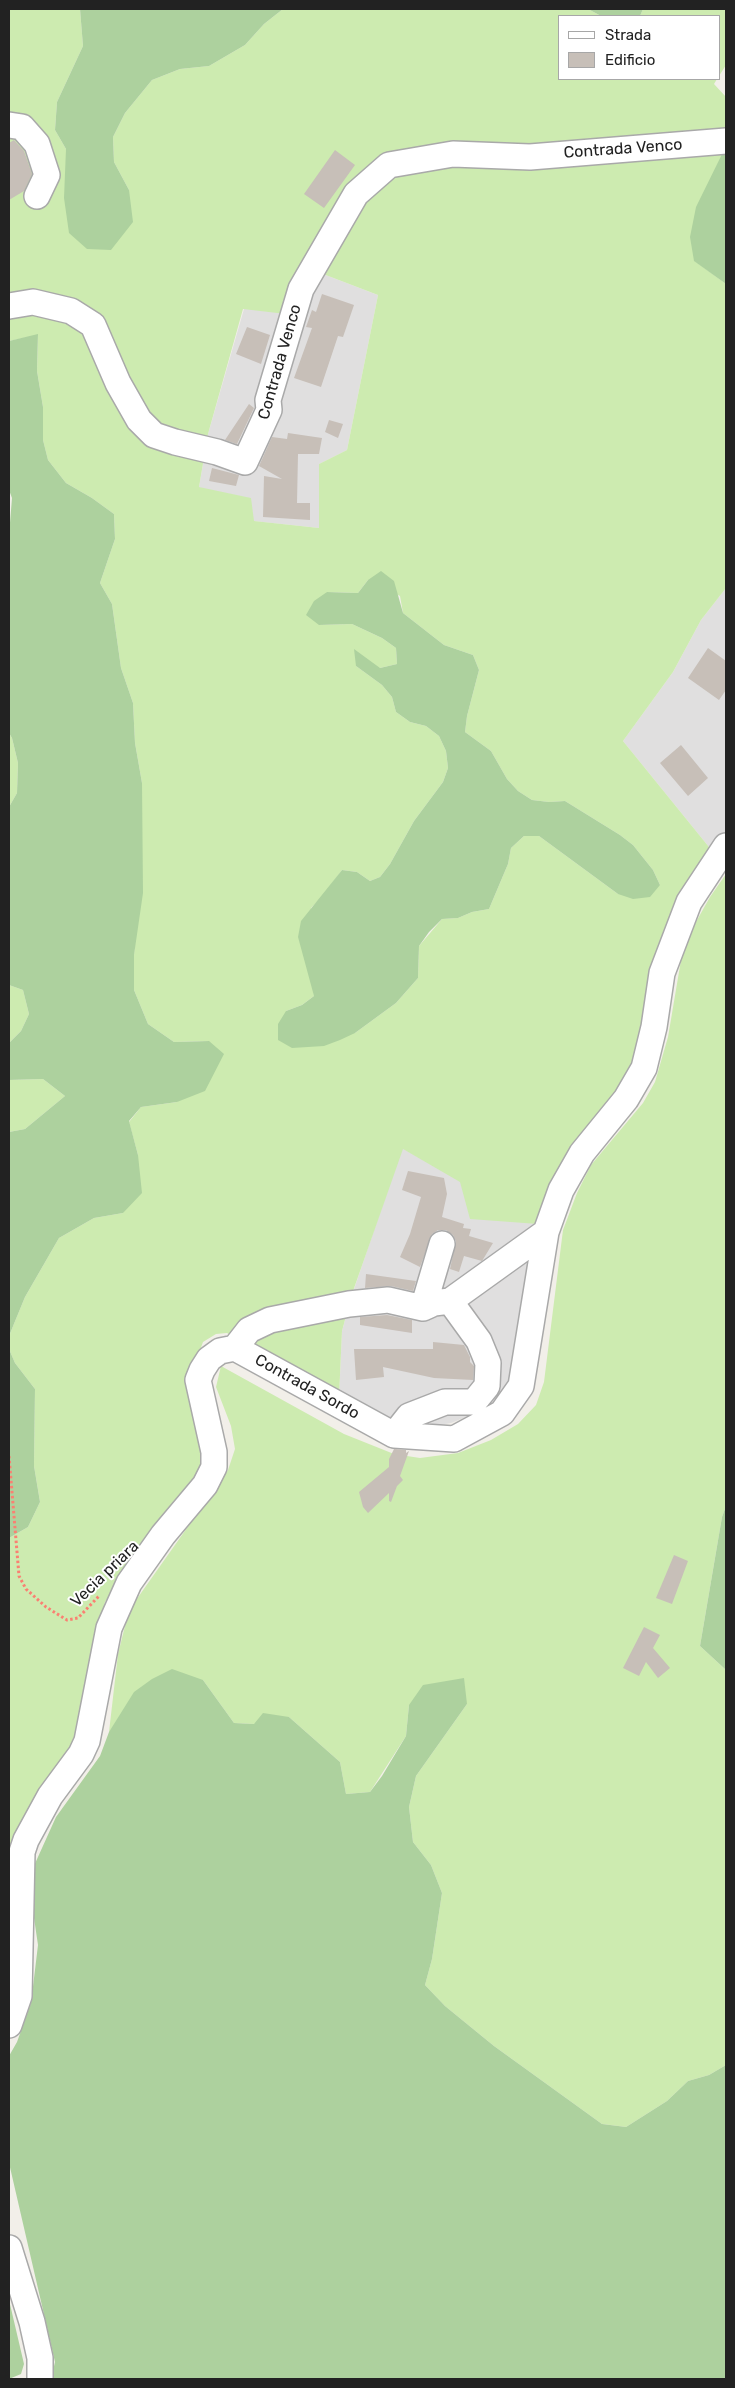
<!DOCTYPE html>
<style>
body{margin:0}
#map{position:relative;width:735px;height:2388px;overflow:hidden;background:#f2efe9;font-family:Rubik,sans-serif}
canvas{display:block}
.frame{position:absolute;inset:0;border:10px solid #222;pointer-events:none}
.legend{position:absolute;left:558px;top:15px;width:162px;height:65px;box-sizing:border-box;background:#fff;border:1px solid #a7a7a7;margin:0;padding:6px 9px;list-style:none;font-size:15px;color:#222}
.legend li{display:flex;align-items:center;gap:10px;height:25px}
.legend b{width:25px;border:1px solid #a7a7a7}
</style>
<div id="map">
<canvas width="735" height="2388"></canvas>
<div class="frame"></div>
<ul class="legend">
<li><b style="height:6px;background:#fff"></b>Strada</li>
<li><b style="height:14px;background:#c7bfb8"></b>Edificio</li>
</ul>
</div>
<script>
const c = document.querySelector('canvas').getContext('2d');
c.lineJoin = 'round';
function fill(path, color) {
  c.fillStyle = color;
  c.fill(path, 'evenodd');
}
function shape(rows) {
  const path = new Path2D();
  for (const r of rows) {
    path.moveTo(r[0], r[1]);
    for (let i = 2; i < r.length; i += 2) path.lineTo(r[i], r[i + 1]);
  }
  return path;
}
function strokePath(path, color, width, dash) {
  c.strokeStyle = color;
  c.lineWidth = width;
  c.lineCap = dash ? 'butt' : 'round';
  c.setLineDash(dash || []);
  c.stroke(path);
}
function drawText(font, color, halo, rows, align = 'center') {
  c.font = font + ' Rubik,sans-serif';
  c.lineWidth = 4;
  c.setLineDash([]);
  c.textBaseline = 'middle';
  c.strokeStyle = halo;
  c.fillStyle = color;
  for (const [text, x, y, turn = 0] of rows) {
    c.save();
    c.translate(x, y);
    c.rotate((+turn || 0) * Math.PI / 180);
    c.textAlign = isNaN(turn) ? turn : align;
    if (halo) c.strokeText(text, 0, 0);
    c.fillText(text, 0, 0);
    c.restore();
  }
}
fill(shape([
 [310,269,378,295,347,450,319,464,319,528,253,521,199,487,208,434,244,309],
 [726,588,726,863,713,852,623,741,673,672,701,620],
 [402,1148,538,1224,523,1360,498,1400,478,1412,451,1423,423,1428,403,1424,339,1397,342,1331,352,1295]
]), '#e0dfdf');
fill(shape([
 [9,9,80,9,83,46,57,102,55,130,66,149,66,164,129,190,114,162,113,137,125,113,152,80,180,69,209,66,245,45,264,24,283,9,588,9,601,16,559,16,559,79,717,79,714,84,726,97,726,146,713,176,695,261,726,284,726,588,701,620,673,672,623,741,713,852,673,909,652,974,645,1049,538,1224,470,1219,460,1182,403,1149,352,1294,342,1331,339,1397,227,1333,216,1334,203,1342,195,1364,208,1454,184,1496,137,1555,105,1602,73,1749,14,1842,9,1988,9,1538,28,1527,40,1502,34,1466,35,1389,15,1363,9,1349,9,1336,25,1297,59,1238,94,1218,123,1213,138,1155,129,1122,141,1107,177,1102,209,1041,174,1042,148,1024,134,990,134,955,141,856,142,783,135,743,133,703,121,668,112,604,100,583,115,539,114,514,92,498,66,483,48,460,43,440,43,407,37,371,38,335,9,341],
 [310,269,378,295,347,450,319,464,319,528,254,521,251,498,199,487,208,434,243,309,286,314],
 [368,580,400,596,403,613,444,645,473,655,479,670,467,716,465,732,491,751,507,779,518,791,532,800,549,802,565,801,620,835,633,845,653,870,660,885,618,894,539,836,524,836,511,848,508,864,489,909,472,912,458,918,442,919,419,946,418,978,396,1003,355,1033,286,1011,302,1005,314,996,311,908,323,896,342,870,357,872,370,881,380,877,390,864,414,821,443,782,448,768,446,751,439,736,426,726,410,722,396,712,392,697,382,685,356,666,380,668,397,664,396,648,382,638,352,624,319,625,327,592,358,593],
 [643,9,726,9,726,65,719,76,719,16,640,16],
 [9,733,12,738,18,763,17,793,9,807],
 [726,874,726,1506,722,1517,700,1646,726,1670,726,2065,709,2075,688,2081,667,2101,626,2127,602,2124,494,2046,445,2006,425,1985,432,1959,442,1893,431,1865,413,1842,409,1807,416,1776,467,1704,409,1705,406,1736,370,1792,346,1794,340,1762,289,1717,254,1724,234,1723,203,1680,109,1732,118,1654,129,1610,228,1470,235,1449,231,1426,216,1387,221,1366,344,1434,394,1454,420,1458,458,1453,491,1440,518,1424,536,1405,544,1382,563,1230,577,1193,591,1165,643,1103,655,1082,668,1037,681,960,692,929,710,897],
 [9,985,23,990,29,1014,21,1031,9,1043],
 [43,1079,65,1096,25,1129,9,1132,9,1080]
]), '#cdebb0');
fill(shape([
 [80,9,283,9,264,24,245,45,209,66,180,69,152,80,125,113,113,137,114,162,129,190,133,222,111,250,87,249,69,233,64,198,66,149,55,130,57,102,83,46],
 [588,9,643,9,640,16,601,16],
 [726,146,726,284,694,261,690,237,696,207],
 [38,334,37,371,43,407,43,440,48,460,66,483,92,498,114,514,115,539,100,583,112,604,121,668,133,703,135,743,142,783,143,893,134,955,134,990,148,1024,174,1042,209,1041,224,1054,205,1091,177,1102,141,1107,129,1121,138,1155,142,1193,123,1213,94,1218,59,1238,25,1297,9,1336,9,1132,25,1129,65,1096,43,1079,9,1080,9,1043,21,1031,29,1014,23,990,9,985,9,807,17,793,18,763,12,738,9,733,9,535,12,498,9,490,9,341],
 [381,571,394,581,403,613,444,645,473,655,479,670,467,716,465,732,491,751,507,779,518,791,532,800,549,802,565,801,620,835,633,845,653,870,660,885,650,897,633,899,618,894,539,836,524,836,511,848,508,864,489,909,472,912,458,918,442,919,429,932,419,946,418,978,396,1003,355,1033,340,1040,324,1046,292,1048,278,1040,278,1024,286,1011,302,1005,314,996,298,937,301,921,342,870,357,872,370,881,380,877,390,864,414,821,443,782,448,768,446,751,439,736,426,726,410,722,396,712,392,697,382,685,356,666,354,649,380,668,397,664,396,648,382,638,352,624,319,625,306,615,314,601,327,592,358,593,368,580],
 [9,1349,15,1363,35,1389,34,1466,40,1502,28,1527,9,1538],
 [726,1506,726,1670,700,1646,722,1517],
 [172,1669,203,1680,234,1723,254,1724,263,1713,289,1717,340,1762,346,1794,370,1792,382,1776,406,1736,409,1705,423,1685,464,1678,467,1704,416,1776,409,1807,413,1842,431,1865,442,1893,432,1959,425,1985,445,2006,494,2046,602,2124,626,2127,667,2101,688,2081,709,2075,726,2065,726,2379,51,2379,55,2362,9,2163,9,2056,17,2042,31,2003,38,1945,30,1891,33,1868,56,1817,100,1756,109,1732,134,1692,152,1679],
 [9,2300,24,2364,21,2374,9,2379]
]), '#add19e');
fill(shape([
 [14,140,24,151,32,174,24,191,9,200,9,143],
 [335,150,355,165,324,208,304,194],
 [322,294,354,305,343,337,338,336,321,387,294,378,312,328,306,327,312,310,316,312],
 [247,327,270,335,261,364,236,354],
 [249,404,254,408,237,444,225,440],
 [329,420,343,424,338,438,325,432],
 [288,433,322,438,319,454,298,454,297,503,310,503,310,520,263,517,264,476,282,479,259,466,272,437,287,439],
 [212,468,239,475,236,486,209,481],
 [708,648,726,661,726,690,719,700,688,678],
 [681,745,708,778,688,796,660,763],
 [408,1171,444,1178,447,1194,442,1217,464,1224,463,1228,471,1229,469,1236,493,1243,482,1261,464,1256,459,1272,450,1269,456,1241,453,1235,446,1230,438,1230,432,1234,420,1267,400,1257,410,1234,421,1197,402,1190],
 [366,1274,416,1281,413,1291,391,1286,365,1288],
 [387,1315,412,1320,412,1333,360,1325,360,1317],
 [433,1342,464,1345,470,1357,470,1362,474,1366,473,1380,434,1378,383,1367,384,1377,356,1380,354,1349,433,1349],
 [394,1449,406,1450,406,1453,409,1451,400,1476,403,1480,397,1486,391,1502,389,1501,389,1493,368,1513,363,1507,359,1492,389,1467,389,1459],
 [674,1555,688,1561,672,1604,656,1598],
 [644,1627,660,1635,653,1648,670,1668,658,1678,646,1662,639,1676,623,1668]
]), '#c7bfb8');
const minor = shape([
 [9,125,22,127,37,144,47,175,37,196],
 [9,306,33,302,71,311,93,325,118,383,139,420,154,435,175,442,217,452,245,462,269,410,268,400,301,289,356,194,389,165,453,154,530,157,726,141],
 [423,1308,442,1244],
 [235,1348,249,1330,270,1320,349,1304,388,1300,423,1308,434,1303,450,1301,546,1232],
 [394,1435,409,1416,445,1402,474,1402,487,1386,488,1363,479,1341,450,1301],
 [9,2025,19,1996,22,1852,26,1840,50,1796,81,1754,87,1741,109,1628,129,1583,163,1535,205,1485,214,1467,214,1452,198,1380,202,1370,209,1359,220,1351,235,1348,394,1435,454,1439,502,1413,521,1386,546,1232,561,1190,582,1153,626,1099,644,1068,654,1027,662,973,689,902,726,846],
 [9,2248,32,2322,40,2358,40,2379]
]);
strokePath(minor, '#a9a9a9', 28);
strokePath(shape([
 [9,1456,19,1576,26,1589,46,1607,67,1620,78,1618,99,1596]
]), '#fa8072', 3, [2.5, 2.5]);
strokePath(minor, '#fff', 25);
drawText('16px', '#222', '#fff', [
 ["Contrada Venco",623,149,-4],
 ["Contrada Venco",280,362,-74],
 ["Contrada Sordo",307,1387,29],
 ["Vecia priara",105,1574,-44]
]);
</script>
